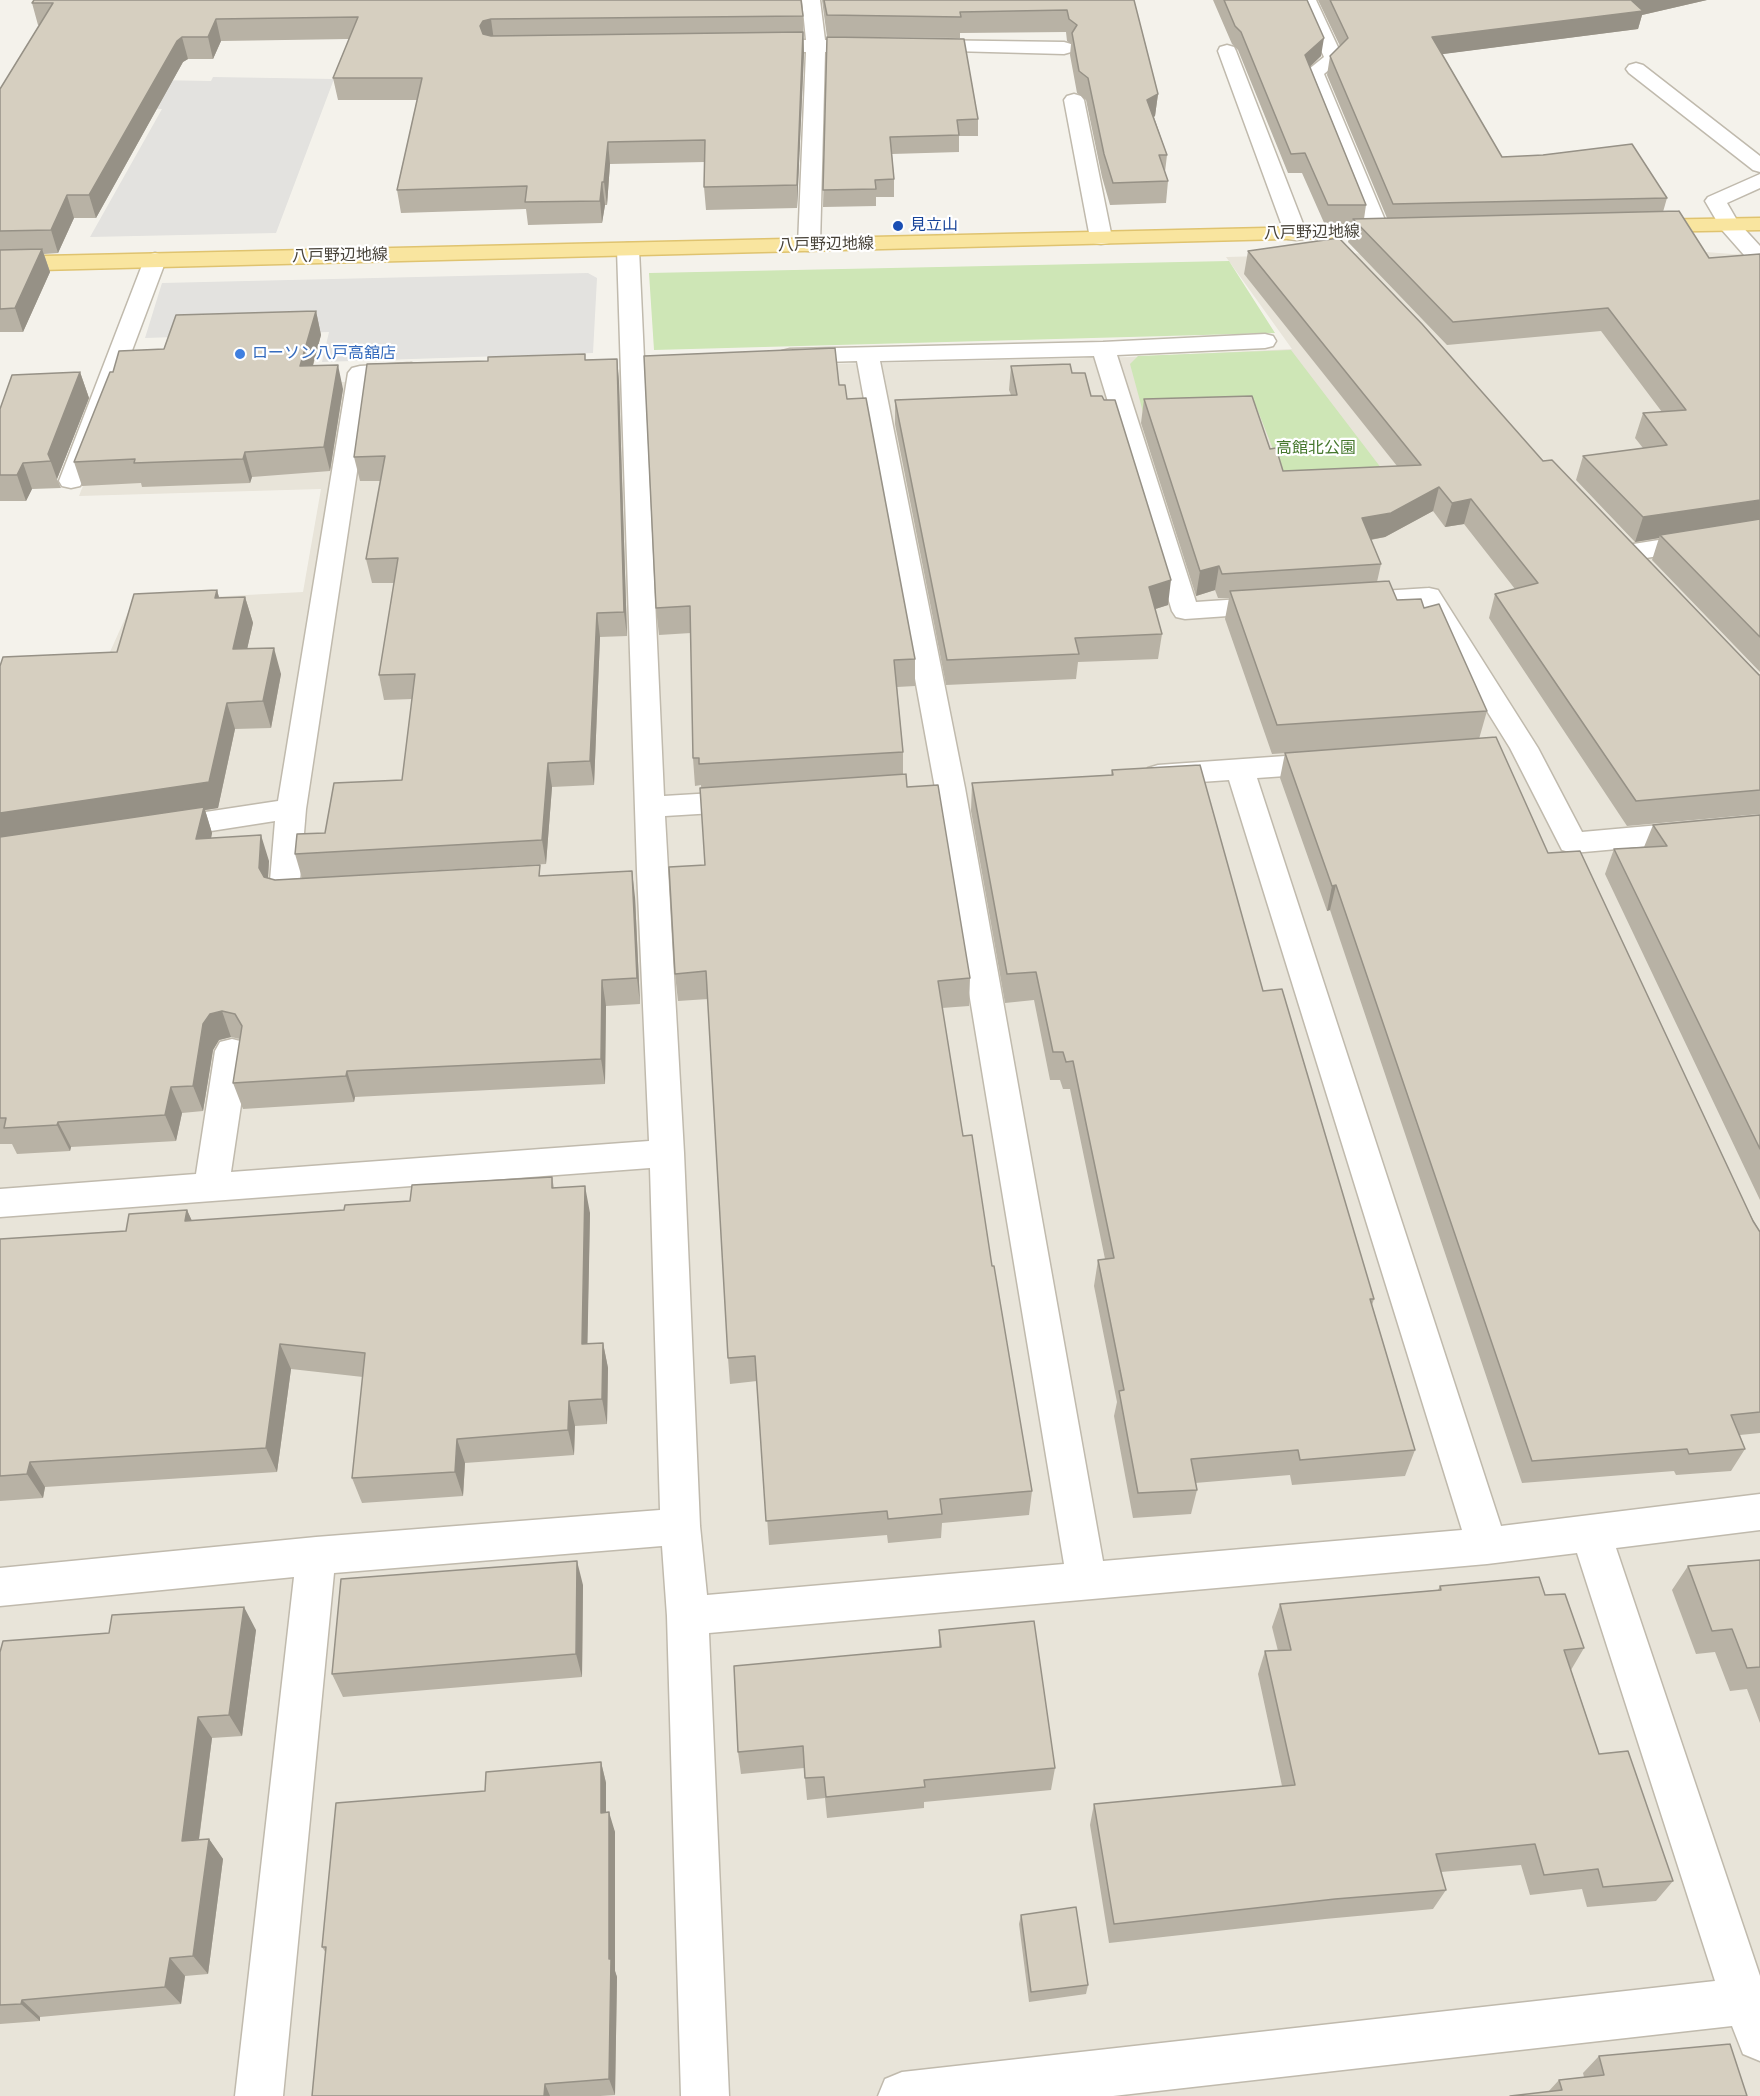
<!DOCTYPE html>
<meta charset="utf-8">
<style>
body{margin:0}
canvas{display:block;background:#f4f2eb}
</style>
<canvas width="1760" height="2096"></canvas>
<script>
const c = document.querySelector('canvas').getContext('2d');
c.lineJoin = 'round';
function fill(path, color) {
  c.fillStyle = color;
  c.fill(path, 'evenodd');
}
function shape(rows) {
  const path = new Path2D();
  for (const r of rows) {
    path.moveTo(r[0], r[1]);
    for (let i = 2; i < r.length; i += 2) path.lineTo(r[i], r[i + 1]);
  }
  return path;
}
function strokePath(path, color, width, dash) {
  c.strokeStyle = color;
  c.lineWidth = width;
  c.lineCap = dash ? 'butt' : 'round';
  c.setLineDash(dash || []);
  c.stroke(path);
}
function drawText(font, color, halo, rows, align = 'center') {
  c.font = font + ' "Archivo Narrow","Noto Sans JP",sans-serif';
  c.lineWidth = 4.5;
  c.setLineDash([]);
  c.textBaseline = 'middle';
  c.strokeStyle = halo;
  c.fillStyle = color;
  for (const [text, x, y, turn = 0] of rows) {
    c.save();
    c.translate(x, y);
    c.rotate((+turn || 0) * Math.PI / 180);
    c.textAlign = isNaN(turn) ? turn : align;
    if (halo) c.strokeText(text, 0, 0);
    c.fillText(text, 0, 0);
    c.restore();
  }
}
fill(shape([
 [1626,246,1732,254,1760,253,1760,2096,0,2096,0,683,109,654,133,601,303,592,321,489,79,496,119,392,653,368,1131,357,1292,349,1226,257]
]), '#e8e4d9');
fill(shape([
 [1229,261,1275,333,654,350,649,273],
 [1291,350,1391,481,1292,497,1256,406,1143,412,1130,364,1138,356]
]), '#cee6b6');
fill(shape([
 [213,77,334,79,276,233,90,237,162,109,121,108,154,80,211,81],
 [588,273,597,278,593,353,322,362,329,332,145,338,162,283]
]), '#e3e2df');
const minor = shape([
 [802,0,820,0,825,40,870,40,877,42,879,46,877,50,870,52,825,52,820,245,817,250,809,251,801,250,798,245,806,52,760,52,753,50,751,46,753,42,760,40,806,40,802,0],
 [1298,0,1316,0,1343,58,1324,74,1390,232,1387,237,1379,238,1371,237,1368,232,1304,73,1324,57,1298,0],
 [922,40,1064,42,1071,44,1073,48,1071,52,1064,54,915,50,913,46,915,42,922,40],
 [1227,45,1234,47,1236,51,1307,234,1304,239,1296,240,1288,239,1285,234,1218,51,1220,47,1227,45],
 [1636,63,1643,65,1760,156,1760,172,1753,170,1629,73,1626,69,1629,65,1636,63],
 [1074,94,1081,96,1084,100,1112,238,1109,243,1101,244,1093,243,1090,238,1064,100,1067,96,1074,94],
 [1760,174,1760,188,1727,203,1738,222,1760,246,1760,266,1752,264,1722,230,1705,201,1708,197,1760,174],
 [628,243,636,244,639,249,664,796,747,791,757,794,762,801,757,808,747,811,665,816,684,1153,700,1526,707,1595,1064,1564,935,788,857,361,790,363,782,361,778,356,782,351,790,349,1103,342,1265,334,1273,336,1276,341,1273,346,1265,348,1117,355,1196,602,1271,597,1280,599,1284,605,1280,611,1271,613,1185,619,1176,617,1172,611,1094,356,880,361,965,788,1103,1561,1462,1530,1229,780,1158,785,1148,782,1143,775,1148,768,1158,765,1328,753,1338,756,1342,763,1338,770,1328,773,1257,778,1501,1526,1760,1494,1760,1530,1616,1548,1760,1976,1760,2061,1743,2054,1732,2026,1113,2096,878,2096,885,2079,902,2072,1715,1981,1577,1553,1487,1564,709,1633,729,2096,681,2096,667,1616,662,1546,334,1573,283,2096,235,2096,294,1577,0,1606,0,1568,316,1537,660,1510,650,1168,0,1217,0,1189,196,1174,215,1051,220,1042,232,1039,244,1042,249,1051,231,1172,649,1141,637,871,617,249,620,244,628,243],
 [155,253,163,255,166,260,83,481,80,486,71,488,62,486,59,481,144,260,147,255,155,253],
 [411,363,419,365,423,370,419,375,371,379,306,809,300,881,315,880,326,883,330,891,326,899,315,902,284,904,273,901,269,893,275,821,166,838,155,835,151,828,155,821,166,818,278,801,348,373,352,368,360,366,411,363],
 [1760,524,1760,540,1627,561,1618,559,1614,553,1618,547,1627,545,1760,524],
 [1429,588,1438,590,1538,748,1582,832,1760,816,1760,836,1573,853,1562,850,1510,748,1421,605,1350,609,1341,607,1337,601,1341,595,1350,593,1429,588]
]);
const major = shape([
 [1760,218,1760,230,1642,232,1634,231,1631,226,1634,221,1642,220,1760,218],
 [1396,225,1404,226,1407,231,1404,236,0,271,0,257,1396,225]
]);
strokePath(minor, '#c0baad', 3);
strokePath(major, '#dfc36f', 3);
fill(minor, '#fff');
fill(major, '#f9e59f');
fill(shape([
 [822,0,1134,0,1158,94,1155,116,1154,117,1167,155,1165,172,1168,181,1166,203,1110,205,1102,177,1086,100,1077,93,1070,55,1071,44,1067,41,1066,32,960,33,960,38,827,37],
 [1213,0,1307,0,1321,56,1310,67,1366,205,1364,219,1387,218,1327,75,1330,56,1340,46,1318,0,1707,0,1642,15,1638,29,1442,54,1502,157,1667,198,1663,212,1709,258,1760,254,1760,672,1652,560,1659,538,1635,542,1576,480,1583,456,1643,448,1635,438,1643,413,1662,412,1601,331,1447,345,1348,242,1351,225,1325,225,1302,173,1288,173,1238,50,1232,44],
 [32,3,803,16,804,53,797,208,706,210,704,187,705,162,610,164,607,205,605,205,602,223,528,225,526,209,401,213,397,190,417,100,338,100,333,78,349,39,221,41,213,59,188,59,183,62,96,218,74,218,58,253,44,254,50,272,23,332,0,332,0,89,40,25,38,25],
 [827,37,978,119,978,136,959,136,959,152,892,154,894,179,894,197,876,197,876,206,823,207],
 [1248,251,1543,461,1760,675,1760,814,1627,826,1489,618,1495,594,1515,589,1464,524,1445,527,1433,511,1385,537,1371,540,1381,564,1377,582,1397,600,1424,608,1487,711,1479,739,1548,853,1760,1232,1760,1433,1740,1435,1745,1449,1731,1471,1676,1475,1674,1471,1522,1483,1330,910,1327,911,1280,778,1285,753,1302,752,1272,754,1225,619,1229,598,1218,598,1215,590,1196,596,1141,423,1144,399,1270,449,1283,471,1397,466,1244,274],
 [316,311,321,335,313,366,343,389,330,471,252,477,250,483,142,487,141,483,82,486,74,462,113,372,164,349],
 [617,359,619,383,627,636,600,637,594,785,552,787,546,864,407,872,542,876,635,897,640,1004,606,1006,605,1084,355,1097,354,1102,243,1109,233,1083,240,1039,231,1037,219,1040,213,1050,203,1111,182,1113,176,1141,71,1147,70,1151,17,1154,12,1144,0,1144,0,666,117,652,217,590,219,598,245,597,253,623,247,649,281,674,271,728,235,729,218,808,205,810,212,833,211,838,269,861,268,878,275,880,302,878,295,854,402,780,412,699,384,700,379,675,394,583,372,583,366,559,381,481,360,481,354,457,586,360],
 [1011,366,1072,373,1091,396,1168,605,1155,609,1162,634,1158,659,1078,662,1076,679,946,685,895,424,895,400,1011,395,1009,390],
 [80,372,89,398,57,479,61,488,32,489,26,501,0,501,0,409],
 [839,385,847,399,915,659,915,686,897,687,903,752,903,775,970,978,969,1006,942,1008,963,1136,992,1266,1032,1491,1029,1515,942,1523,941,1538,888,1543,887,1535,769,1545,757,1381,730,1384,728,1358,708,999,678,1001,675,974,705,865,701,785,695,786,693,758,691,633,659,635,656,608],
 [1112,770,1263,991,1374,1299,1372,1305,1415,1450,1405,1476,1292,1485,1290,1475,1195,1483,1197,1490,1191,1514,1133,1518,1114,1416,1117,1402,1094,1286,1098,1260,1105,1259,1070,1089,1063,1089,1060,1080,1050,1080,1034,1000,1005,1003,971,811,972,783,1111,775],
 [1760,815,1760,1200,1605,874,1614,849,1644,847,1653,825],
 [552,1177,554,1188,590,1213,587,1344,603,1343,608,1368,607,1424,575,1426,574,1455,465,1463,463,1496,362,1503,352,1478,363,1377,291,1369,277,1472,45,1487,43,1498,0,1501,0,1239,126,1231,187,1210,192,1221,344,1210,410,1201],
 [1760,1560,1760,1723,1747,1689,1730,1691,1715,1652,1696,1654,1672,1590,1688,1566],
 [583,1585,582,1677,343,1697,332,1674],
 [1440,1586,1545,1595,1584,1648,1571,1670,1599,1754,1673,1881,1656,1901,1587,1907,1582,1889,1530,1895,1521,1865,1441,1872,1446,1890,1433,1909,1325,1919,1109,1943,1090,1825,1094,1804,1282,1786,1258,1674,1265,1651,1278,1651,1272,1627,1280,1604,1438,1590],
 [256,1630,242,1736,212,1738,199,1840,209,1839,223,1859,208,1974,185,1976,181,2004,40,2017,40,2021,0,2024,0,1652],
 [939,1630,1055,1768,1051,1790,924,1802,924,1808,827,1818,825,1798,807,1800,804,1768,741,1774,738,1752,939,1648],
 [601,1762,606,1783,606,1813,615,1832,615,1971,617,1977,615,2095,600,2096,312,2096,326,1953,322,1947,485,1791],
 [1021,1915,1088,1985,1086,1994,1029,2002,1019,1924],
 [1599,2056,1747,2096,1548,2092,1559,2080,1584,2077,1583,2073]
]), '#b8b2a5');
fill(shape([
 [1633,0,1707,0,1642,15,1638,29,1428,56,1432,37],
 [216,19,221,41,213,59,208,37],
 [491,19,494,41,483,48,480,26,483,21],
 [803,32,804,53,797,208,797,185],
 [182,37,188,59,183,62,96,218,89,195,177,41],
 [1324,38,1321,56,1302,74,1305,55],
 [1158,94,1155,116,1145,122,1147,100],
 [608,142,610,164,607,205,604,182],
 [602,182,605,205,602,223,600,201],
 [67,195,74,218,58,253,51,230],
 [42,249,50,272,23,332,15,308],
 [316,311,321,335,306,390,300,366],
 [617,359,619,383,627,636,624,612],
 [338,365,343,389,330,471,324,447],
 [80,372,89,398,57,479,48,454],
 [245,452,252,477,250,483,243,459],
 [23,463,32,489,26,501,17,475],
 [1439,487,1433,511,1385,537,1357,542,1362,518],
 [1471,499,1464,524,1445,527,1452,503],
 [1760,500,1760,523,1660,535,1659,538,1635,542,1643,517],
 [1219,566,1215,590,1196,596,1200,571],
 [1171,580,1168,605,1146,612,1149,587],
 [217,590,224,616,215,598],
 [245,597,253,623,241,676,233,649],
 [597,613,600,637,594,785,590,761],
 [274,648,281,674,271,728,263,701],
 [227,703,235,729,218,808,205,810,212,833,206,865,0,841,0,813],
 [548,763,552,787,546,864,542,840],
 [261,835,269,861,267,894,259,868],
 [632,871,635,897,640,1004,637,978],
 [1336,885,1330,910,1327,911,1332,886],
 [602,980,606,1006,605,1084,601,1059],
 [222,1011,231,1037,219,1040,213,1050,203,1111,193,1086,203,1024,210,1014],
 [347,1071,355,1097,354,1102,346,1076],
 [171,1087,182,1113,176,1141,165,1115],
 [58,1122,71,1147,70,1151,57,1125],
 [585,1186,590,1213,587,1369,582,1344],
 [187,1210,199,1237,185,1221],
 [603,1343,608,1368,607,1424,602,1399],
 [280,1344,291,1369,277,1472,266,1448],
 [569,1401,575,1426,574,1455,568,1430],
 [457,1439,465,1463,463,1496,455,1472],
 [30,1462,45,1487,43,1498,27,1474],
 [577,1561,583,1585,582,1677,576,1654],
 [244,1607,256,1630,242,1736,229,1715],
 [198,1717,212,1738,196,1861,182,1841],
 [601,1762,606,1783,606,1833,601,1813],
 [609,1812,615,1832,615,1971,617,1977,615,2095,609,2079],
 [209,1839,223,1859,208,1974,193,1956],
 [170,1958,185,1976,181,2004,165,1987],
 [22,2000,40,2017,40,2021,21,2004],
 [545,2084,550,2096,544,2096]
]), '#969186');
const building = shape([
 [34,0,801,0,803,16,491,19,483,21,480,26,483,34,491,36,803,32,797,185,704,187,705,140,608,142,604,182,602,182,600,201,525,202,527,186,397,190,422,78,333,78,358,17,216,19,208,37,182,37,177,41,89,195,67,195,51,230,0,231,0,89,53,3,32,3,34,0],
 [824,0,1134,0,1158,94,1147,100,1167,155,1159,155,1168,181,1113,183,1104,154,1088,78,1079,71,1072,33,1077,25,1069,19,1067,10,960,12,961,17,827,15,824,0],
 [1224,0,1307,0,1324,38,1305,55,1366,205,1328,205,1305,153,1291,154,1241,32,1235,26,1224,0],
 [1330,0,1633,0,1631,0,1643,11,1432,37,1502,157,1543,155,1632,144,1667,198,1393,204,1330,56,1348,38,1330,0],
 [827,37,964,39,978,119,957,120,959,135,890,137,894,179,875,180,876,189,823,190,827,37],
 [1679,211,1709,258,1760,254,1760,500,1643,517,1583,456,1667,445,1643,413,1686,410,1608,308,1453,322,1353,219,1679,211],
 [1339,238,1422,324,1543,461,1552,460,1759,675,1760,675,1760,790,1636,801,1495,594,1538,583,1471,499,1452,503,1439,487,1391,513,1362,518,1381,564,1222,574,1219,566,1200,571,1144,399,1252,396,1270,449,1276,448,1283,471,1421,465,1248,251,1339,238],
 [42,249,15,308,0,309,0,250,42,249],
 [316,311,300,366,338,365,324,447,245,452,243,459,134,463,135,459,74,462,110,372,113,372,119,351,164,349,176,315,316,311],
 [835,348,839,385,845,385,847,399,866,398,915,659,894,660,903,752,699,764,699,758,693,758,690,606,656,608,644,356,835,348],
 [585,354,585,360,617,359,624,612,597,613,590,761,548,763,542,840,295,854,297,834,325,833,334,783,402,780,415,674,379,675,398,558,366,559,385,456,354,457,367,364,488,361,488,357,585,354],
 [1070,364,1072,373,1085,373,1091,396,1102,396,1104,400,1115,400,1171,580,1149,587,1162,634,1075,638,1079,654,947,660,895,400,1017,395,1011,366,1070,364],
 [80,372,48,454,51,461,23,463,17,475,0,475,0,409,12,375,80,372],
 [1760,519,1760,637,1660,535,1760,519],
 [1389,581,1397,600,1421,599,1424,608,1439,604,1487,711,1277,725,1230,591,1389,581],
 [217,590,215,598,245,597,233,649,274,648,263,701,227,703,209,782,0,813,0,666,3,657,117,652,134,594,217,590],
 [1496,737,1548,853,1580,851,1753,1221,1760,1232,1760,1412,1731,1415,1745,1449,1689,1454,1687,1449,1532,1461,1336,885,1332,886,1285,753,1496,737],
 [1200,765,1263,991,1282,989,1374,1299,1370,1299,1415,1450,1300,1460,1298,1450,1191,1459,1197,1490,1138,1493,1119,1391,1124,1390,1098,1260,1114,1258,1073,1061,1066,1062,1063,1052,1053,1052,1036,972,1007,974,972,783,1113,775,1112,770,1200,765],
 [906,774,907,787,938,785,970,978,938,981,963,1136,972,1135,992,1266,994,1266,1032,1491,940,1499,942,1514,888,1519,887,1511,766,1521,755,1356,728,1358,706,971,675,974,669,867,705,865,700,788,906,774],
 [204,807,196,839,261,835,259,868,264,877,275,880,540,865,539,876,632,871,637,978,602,980,601,1059,347,1071,346,1076,233,1083,242,1026,235,1014,222,1011,210,1014,203,1024,193,1086,171,1087,165,1115,58,1122,57,1125,4,1128,6,1118,0,1118,0,837,204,807],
 [1760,815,1760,1149,1614,849,1667,846,1653,825,1760,815],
 [552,1177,552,1188,585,1186,582,1344,603,1343,602,1399,569,1401,568,1430,457,1439,455,1472,352,1478,365,1353,280,1344,266,1448,30,1462,27,1474,0,1476,0,1239,126,1231,129,1214,187,1210,185,1221,344,1210,345,1205,410,1201,412,1185,552,1177],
 [1760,1560,1760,1667,1747,1668,1732,1629,1712,1631,1688,1566,1760,1560],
 [577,1561,576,1654,332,1674,341,1579,577,1561],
 [1539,1577,1545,1595,1565,1594,1584,1648,1564,1650,1599,1754,1628,1751,1673,1881,1603,1887,1598,1869,1544,1875,1535,1844,1436,1854,1446,1890,1335,1899,1114,1924,1094,1804,1295,1785,1265,1651,1291,1650,1280,1604,1441,1590,1440,1586,1539,1577],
 [244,1607,229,1715,198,1717,182,1841,209,1839,193,1956,170,1958,165,1987,22,2000,21,2004,0,2005,0,1652,3,1641,109,1633,112,1615,244,1607],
 [1034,1621,1055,1768,924,1780,925,1787,826,1797,824,1777,805,1778,803,1746,738,1752,734,1666,941,1647,939,1630,1034,1621],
 [601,1762,601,1813,609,1812,609,1959,611,1959,609,2079,545,2084,544,2096,312,2096,326,1947,322,1947,336,1803,485,1791,486,1772,601,1762],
 [1076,1907,1088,1985,1031,1992,1021,1915,1076,1907],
 [1730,2044,1747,2096,1510,2096,1562,2090,1559,2080,1604,2075,1599,2056,1730,2044]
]);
fill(building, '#d6cfc0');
strokePath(building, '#969186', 1.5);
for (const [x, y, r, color] of [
 [898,226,6,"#1a4fb4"],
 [240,354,6,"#3f7fe0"]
]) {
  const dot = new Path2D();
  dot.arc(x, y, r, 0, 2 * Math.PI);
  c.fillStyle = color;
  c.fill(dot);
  strokePath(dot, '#fff', 2);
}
drawText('16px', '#164399', '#fff', [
 ["見立山",910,226]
], 'left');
drawText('16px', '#484339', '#fff', [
 ["八戸野辺地線",1312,233,-1],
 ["八戸野辺地線",826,245,-1],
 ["八戸野辺地線",340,256,-1]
]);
drawText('16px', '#366cbe', '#fff', [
 ["ローソン八戸高舘店",252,354]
], 'left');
drawText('16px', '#46782e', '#fff', [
 ["高館北公園",1316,449]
]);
</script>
